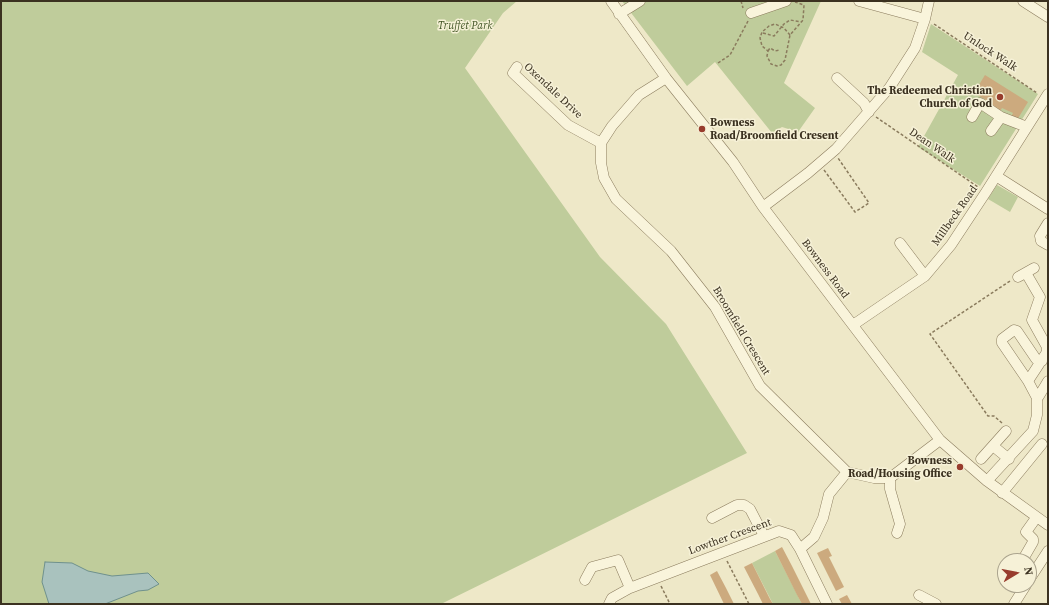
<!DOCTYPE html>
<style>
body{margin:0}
#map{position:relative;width:1049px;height:605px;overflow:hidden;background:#eee8c8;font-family:"Source Serif 4",serif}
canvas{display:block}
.frame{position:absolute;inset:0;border:2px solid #3b3120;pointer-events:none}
.north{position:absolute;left:997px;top:553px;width:40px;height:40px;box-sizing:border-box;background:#f6f1d7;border:1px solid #aba48e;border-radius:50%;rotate:80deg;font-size:11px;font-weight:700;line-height:16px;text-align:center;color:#3b3120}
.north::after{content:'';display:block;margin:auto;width:14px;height:18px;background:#983c2d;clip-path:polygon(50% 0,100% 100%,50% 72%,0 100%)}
</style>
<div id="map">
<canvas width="1049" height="605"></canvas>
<div class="frame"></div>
<div class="north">N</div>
</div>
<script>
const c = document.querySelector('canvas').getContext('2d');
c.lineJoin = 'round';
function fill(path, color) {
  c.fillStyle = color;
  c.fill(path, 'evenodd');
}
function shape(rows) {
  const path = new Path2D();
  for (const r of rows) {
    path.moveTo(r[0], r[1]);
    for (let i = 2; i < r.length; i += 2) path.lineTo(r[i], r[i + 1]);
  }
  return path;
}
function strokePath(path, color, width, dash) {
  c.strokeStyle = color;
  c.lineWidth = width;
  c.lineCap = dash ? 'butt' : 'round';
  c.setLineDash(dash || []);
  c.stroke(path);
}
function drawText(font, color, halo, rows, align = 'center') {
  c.font = font + ' "Source Serif 4",serif';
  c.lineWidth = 3;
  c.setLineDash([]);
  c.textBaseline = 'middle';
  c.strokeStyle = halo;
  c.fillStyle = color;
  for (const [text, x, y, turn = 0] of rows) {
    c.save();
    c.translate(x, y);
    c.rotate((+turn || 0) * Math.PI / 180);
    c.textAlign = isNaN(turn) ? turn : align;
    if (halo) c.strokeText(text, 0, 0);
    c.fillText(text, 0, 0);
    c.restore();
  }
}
fill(shape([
 [1,1,517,1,503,13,465,68,600,257,666,324,747,453,504,573,443,603,444,604,1,604],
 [622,1,821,1,784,83,815,108,798,132,782,127,772,133,715,62,687,86],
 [931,24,1038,94,980,186,918,147,958,75,922,52],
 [997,185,1018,197,1010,212,988,199],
 [775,551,802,604,773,604,752,563]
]), '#bfcc9b');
const water = shape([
 [45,562,72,563,88,571,112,576,148,573,159,584,148,590,138,591,105,604,49,604,42,582,45,562]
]);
fill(water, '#a9c2be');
strokePath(water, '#6f918d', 1);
fill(shape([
 [985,75,1028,102,1017,120,1011,117,1013,113,1002,108,999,113,985,105,986,100,974,93],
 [782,547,792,566,811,604,802,604,797,595,775,551],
 [828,548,832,556,829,557,844,587,836,591,817,553],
 [752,563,770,599,773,604,763,604,758,594,744,567],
 [717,571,726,588,734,604,724,604,710,575],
 [847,595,852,604,842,604,839,599]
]), '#ccaa7e');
const minor = shape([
 [611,1,666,78,733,162,763,207,940,440,987,481,1048,525],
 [859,1,925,19],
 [1023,1,1048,17],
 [751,13,786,1],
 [619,14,640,1],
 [517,67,513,73,568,125,601,143],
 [666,78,639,95,612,126,601,143,601,163,604,178,616,199,671,251,715,307,760,386,847,472,874,478,890,478,940,440],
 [837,78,864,103,869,112],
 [972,117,980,103,1001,117,1027,127],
 [991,131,1001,117],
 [996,176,1048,209],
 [763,207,808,173,836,149,890,87,915,48,925,19,929,1],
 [1048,223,1040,236,1041,241,1048,245],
 [900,243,925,276],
 [1018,277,1034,268],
 [853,325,925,276,951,245,986,192,1048,94],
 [1028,381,1002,343,1002,339,1014,330,1017,331,1036,359,1042,361],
 [1037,398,1039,396,1048,381],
 [993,446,1009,459],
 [981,459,1006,431],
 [890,478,890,489,900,524,897,533],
 [987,481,1033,431,1037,415,1037,398,1028,381,1047,352,1047,347,1032,320,1040,297,1026,273],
 [1002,493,1042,444],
 [712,518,737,505,744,505,750,509,764,536],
 [800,549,814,537,823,518,829,494,847,472],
 [1022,561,1033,542,1033,539,1026,532,1036,518],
 [585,580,592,567,618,560,630,588],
 [1029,580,1048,551],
 [919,595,936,604],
 [609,604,612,598,630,588,779,531,791,535,800,549,827,604],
 [1014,604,1026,585]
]);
strokePath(minor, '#8a7b5d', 11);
strokePath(shape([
 [741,1,743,8],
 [934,24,1037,93],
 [763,33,774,36,784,24,790,20,802,22],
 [790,35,784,28,775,24,769,26,762,32,760,38,762,46,768,51,767,56,771,64,777,66,781,65,785,60,790,35,803,20,804,5,795,2],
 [768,51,770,48,775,51,780,50],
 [718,63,730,55,748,21],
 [876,117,978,187],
 [824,170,855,212,869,203,838,158],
 [1002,423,994,416,988,416,930,334,1010,281],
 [727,561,749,604],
 [661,586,670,604]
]), '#8a7b5d', 1.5, [3, 2]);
strokePath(minor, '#f9f4db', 10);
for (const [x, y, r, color] of [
 [1000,97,4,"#983c2d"],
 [702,129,4,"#983c2d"],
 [960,467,4,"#983c2d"]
]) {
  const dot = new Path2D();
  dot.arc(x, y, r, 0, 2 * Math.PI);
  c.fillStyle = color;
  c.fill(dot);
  strokePath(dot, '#f6f1d7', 1.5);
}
drawText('italic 11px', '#445727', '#f6f1d7', [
 ["Truffet Park",465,26]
]);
drawText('11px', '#3b3120', '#f6f1d7', [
 ["Unlock Walk",990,52,33],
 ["Oxendale Drive",553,91,43],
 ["Dean Walk",932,146,34],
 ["Millbeck Road",955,216,-55],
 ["Bowness Road",825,269,53],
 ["Broomfield Crescent",741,331,59],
 ["Lowther Crescent",730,537,-20]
]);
drawText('bold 11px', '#3b3120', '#f6f1d7', [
 ["The Redeemed Christian",992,91],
 ["Church of God",992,104],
 ["Bowness",710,123,"left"],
 ["Road/Broomfield Cresent",710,136,"left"],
 ["Bowness",952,461],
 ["Road/Housing Office",952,474]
], 'right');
</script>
